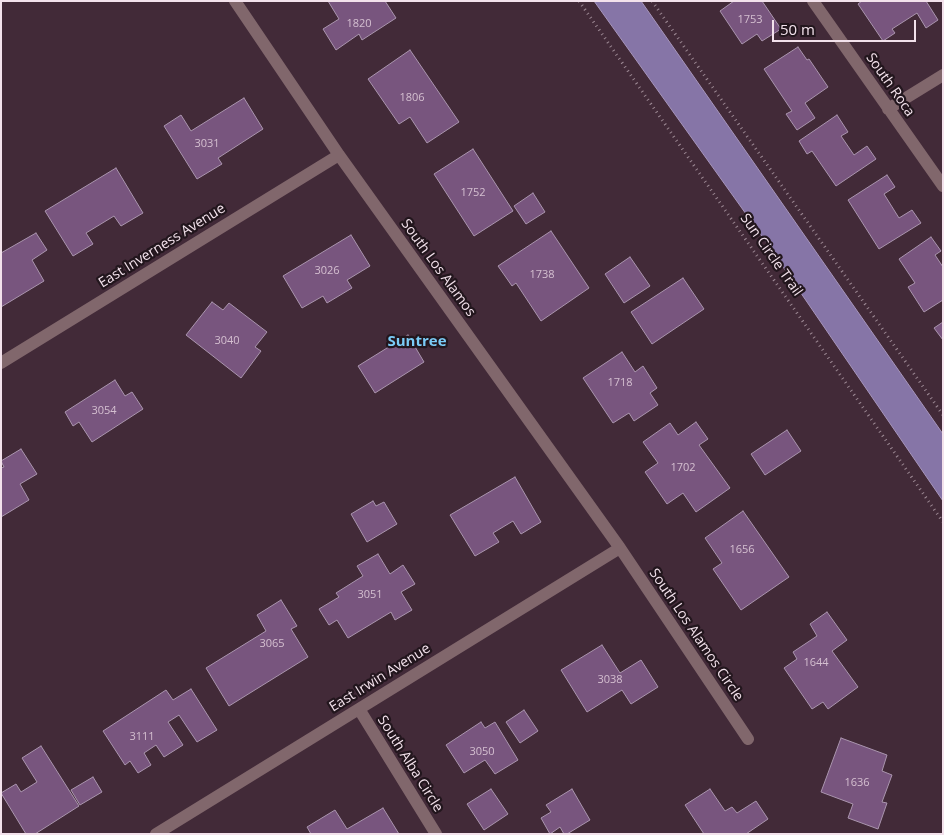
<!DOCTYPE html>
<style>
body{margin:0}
#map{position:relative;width:944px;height:835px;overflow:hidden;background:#422a38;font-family:"Open Sans",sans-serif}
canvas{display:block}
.frame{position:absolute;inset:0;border:2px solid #f3e2ec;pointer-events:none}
.scale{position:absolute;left:772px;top:20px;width:144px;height:22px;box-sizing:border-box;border:2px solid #f3e2ec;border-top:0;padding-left:6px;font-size:15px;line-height:18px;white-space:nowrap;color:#f3e2ec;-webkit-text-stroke:4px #22161d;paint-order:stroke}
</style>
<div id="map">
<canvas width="944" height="835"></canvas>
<div class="frame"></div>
<div class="scale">50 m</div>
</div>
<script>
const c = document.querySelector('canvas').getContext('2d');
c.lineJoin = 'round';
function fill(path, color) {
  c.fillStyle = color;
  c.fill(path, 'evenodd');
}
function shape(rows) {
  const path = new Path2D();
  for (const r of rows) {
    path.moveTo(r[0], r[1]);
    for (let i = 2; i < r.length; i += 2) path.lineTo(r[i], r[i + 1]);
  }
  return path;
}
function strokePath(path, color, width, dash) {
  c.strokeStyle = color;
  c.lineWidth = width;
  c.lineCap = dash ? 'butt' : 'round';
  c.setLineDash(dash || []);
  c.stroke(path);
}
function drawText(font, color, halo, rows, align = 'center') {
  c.font = font + ' "Open Sans",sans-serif';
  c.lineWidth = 4.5;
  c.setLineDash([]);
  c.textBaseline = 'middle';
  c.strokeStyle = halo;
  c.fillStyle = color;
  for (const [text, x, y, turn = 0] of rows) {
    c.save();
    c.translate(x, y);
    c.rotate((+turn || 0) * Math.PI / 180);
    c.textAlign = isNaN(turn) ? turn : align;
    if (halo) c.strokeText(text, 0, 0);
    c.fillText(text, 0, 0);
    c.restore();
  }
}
const water = shape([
 [594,1,641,1,943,434,943,501,766,242,594,1]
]);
fill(water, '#8675a7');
strokePath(water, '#a796bc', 1);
const building = shape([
 [328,1,385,1,396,18,362,40,359,34,336,50,323,29,339,19,328,1],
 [734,1,762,1,781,29,762,41,757,34,742,44,720,11,734,1],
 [862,1,926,1,938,20,926,28,917,13,892,29,895,33,883,41,858,4,862,1],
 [798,47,807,60,809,59,828,87,805,103,815,118,797,130,786,114,792,111,764,69,798,47],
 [410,50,459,122,427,143,410,117,399,124,368,79,410,50],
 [244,98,263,129,218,158,222,164,197,179,164,126,181,115,191,131,244,98],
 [837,115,848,132,841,136,854,155,867,146,876,159,836,186,812,151,807,154,799,141,837,115],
 [473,149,513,211,474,236,434,174,473,149],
 [116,168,143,213,121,226,114,216,86,233,93,244,73,256,45,211,116,168],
 [887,175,895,187,884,194,899,218,912,210,921,223,879,249,848,200,887,175],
 [533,193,545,212,526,224,514,206,533,193],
 [551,231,589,288,541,321,516,283,512,286,498,266,551,231],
 [36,233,47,250,32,260,44,281,1,307,1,253,36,233],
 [351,235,370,266,347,280,352,288,327,303,323,296,302,308,283,276,351,235],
 [931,237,941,251,935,255,943,267,943,300,924,312,908,287,915,283,899,259,931,237],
 [630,257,650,286,624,303,605,274,630,257],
 [683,278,704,309,652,344,631,312,683,278],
 [212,302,223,310,229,303,267,332,255,347,261,351,241,378,186,335,212,302],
 [943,322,943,340,934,328,943,322],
 [408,335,424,362,375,393,358,366,408,335],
 [622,352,635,372,643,366,657,388,650,393,658,405,634,421,629,413,613,423,583,378,622,352],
 [115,380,125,396,132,392,143,409,92,442,79,422,73,426,65,412,115,380],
 [696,422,708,439,699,445,730,488,696,512,683,493,667,504,645,472,658,463,643,442,670,423,678,435,696,422],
 [787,430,801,451,765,475,751,454,787,430],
 [21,449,37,474,20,484,29,500,1,517,1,468,4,467,1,461,21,449],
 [515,477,541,522,521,534,513,521,493,533,499,542,475,556,450,515,515,477],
 [373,501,376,506,384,502,397,524,367,542,351,514,373,501],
 [743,511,789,577,741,610,713,569,722,563,705,538,743,511],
 [378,554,390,574,403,565,415,584,401,592,412,610,395,620,391,612,348,638,337,620,329,625,319,609,339,597,336,593,363,576,357,566,378,554],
 [281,600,297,626,291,629,308,657,229,706,206,668,266,631,257,615,281,600],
 [827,612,847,640,832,651,858,687,828,709,823,702,812,709,784,668,797,659,793,652,817,636,810,624,827,612],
 [602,645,620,673,641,660,658,687,631,704,622,690,587,712,561,670,602,645],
 [191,689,217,730,197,742,179,715,168,722,183,745,164,757,156,745,144,753,151,765,138,773,130,761,125,765,103,731,166,690,173,700,191,689],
 [524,710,538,731,520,743,506,722,524,710],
 [481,722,485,728,495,722,518,760,495,774,485,760,464,773,446,745,481,722],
 [841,738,887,755,882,771,892,775,882,802,887,803,878,829,848,818,853,804,821,792,841,738],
 [41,746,79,806,35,834,26,834,1,793,16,784,21,792,37,782,22,758,41,746],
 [93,777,102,792,80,805,71,790,93,777],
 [491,789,508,814,484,830,467,804,491,789],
 [572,789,590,820,567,834,564,834,560,827,550,834,541,818,551,812,546,805,572,789],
 [710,789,725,811,732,807,737,813,756,801,768,819,746,834,704,834,685,805,710,789],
 [383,808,399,834,311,834,307,827,335,810,347,829,383,808]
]);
fill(building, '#78557e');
strokePath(building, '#aa95ae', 1);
strokePath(shape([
 [579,1,943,522],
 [652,1,943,415]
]), '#9c8893', 3, [1, 4]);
strokePath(shape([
 [235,1,339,155,620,548,748,739],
 [813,1,943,186],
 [888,109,943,75],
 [1,363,339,155],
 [359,709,436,834],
 [156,834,620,548]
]), '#81676c', 12);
drawText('11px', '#d4bfd0', null, [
 ["1753",750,20],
 ["1820",359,24],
 ["1806",412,98],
 ["3031",207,144],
 ["1752",473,193],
 ["3026",327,271],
 ["1738",542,275],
 ["3040",227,341],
 ["1718",620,383],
 ["3054",104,411],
 ["1702",683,468],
 ["1656",742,550],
 ["3051",370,595],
 ["3065",272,644],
 ["1644",816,663],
 ["3038",610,680],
 ["3111",142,737],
 ["3050",482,752],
 ["1636",857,783]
]);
drawText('14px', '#f3e2ec', '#22161d', [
 ["South Roca",890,85,55],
 ["East Inverness Avenue",162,246,-32],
 ["Sun Circle Trail",771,255,55],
 ["South Los Alamos",438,268,54],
 ["South Los Alamos Circle",696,635,56],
 ["East Irwin Avenue",380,678,-32],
 ["South Alba Circle",410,764,58]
]);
drawText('bold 15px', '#7acbf6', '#22161d', [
 ["Suntree",417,342]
]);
</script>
